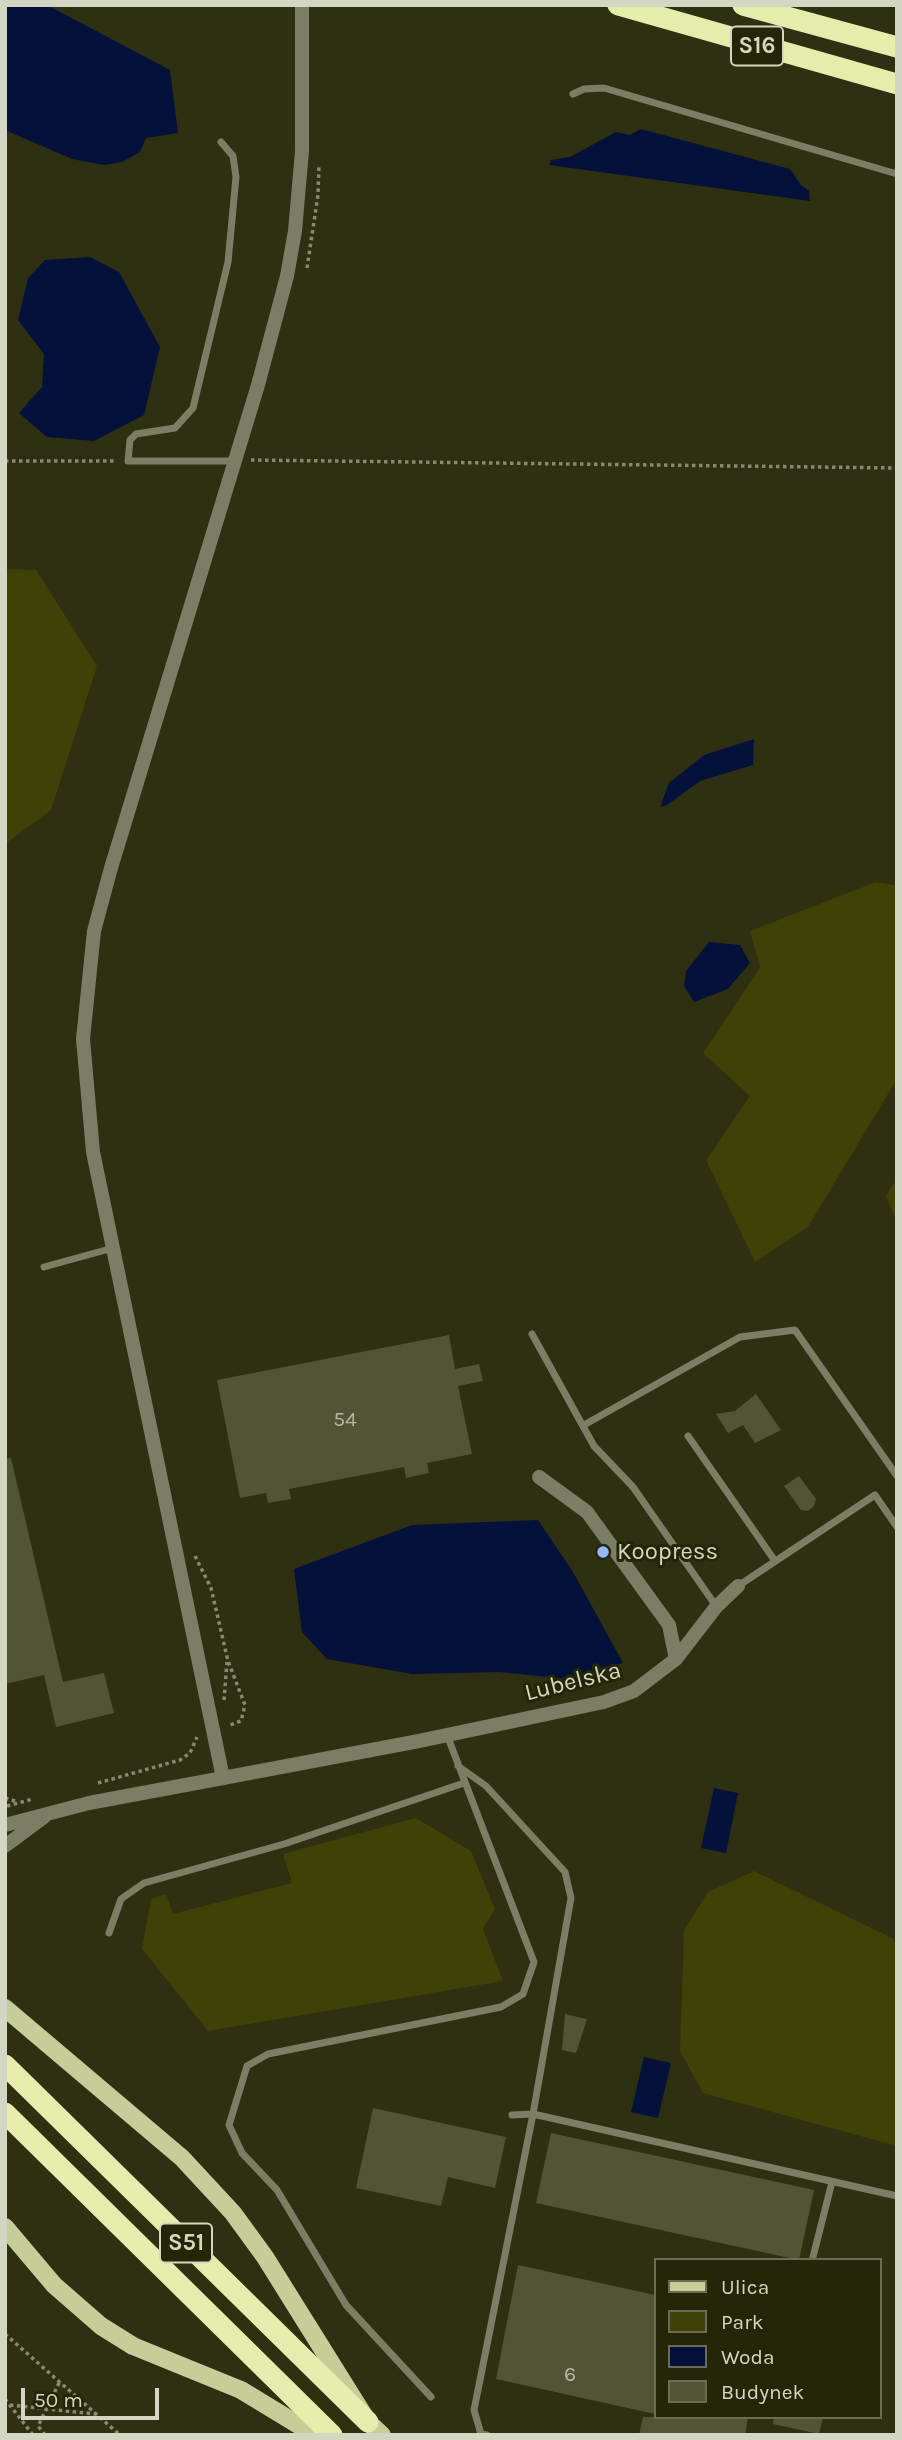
<!DOCTYPE html>
<style>
body{margin:0}
#map{position:relative;width:902px;height:2440px;overflow:hidden;background:#2e3011;font-family:Karla,sans-serif}
canvas{display:block}
.frame{position:absolute;inset:0;border:7px solid #d4d6c4;pointer-events:none}
.legend{position:absolute;left:654px;top:2258px;width:228px;height:161px;box-sizing:border-box;background:#242607;border:2px solid #6a6c53;margin:0;padding:9px 12px;list-style:none;font-size:21px;color:#d4d6c4}
.legend li{display:flex;align-items:center;gap:14px;height:35px}
.legend b{width:35px;border:2px solid #6a6c53}
.scale{position:absolute;left:21px;top:2388px;width:138px;height:32px;box-sizing:border-box;border:4px solid #d4d6c4;border-top:0;padding-left:9px;font-size:21px;line-height:24px;white-space:nowrap;color:#d4d6c4;-webkit-text-stroke:5px #242607;paint-order:stroke}
</style>
<div id="map">
<canvas width="902" height="2440"></canvas>
<div class="frame"></div>
<ul class="legend">
<li><b style="height:9px;background:#c7cd98"></b>Ulica</li>
<li><b style="height:19px;background:#3f4206"></b>Park</li>
<li><b style="height:19px;background:#04113b"></b>Woda</li>
<li><b style="height:19px;background:#525535"></b>Budynek</li>
</ul>
<div class="scale">50 m</div>
</div>
<script>
const c = document.querySelector('canvas').getContext('2d');
c.lineJoin = 'round';
function fill(path, color) {
  c.fillStyle = color;
  c.fill(path, 'evenodd');
}
function shape(rows) {
  const path = new Path2D();
  for (const r of rows) {
    path.moveTo(r[0], r[1]);
    for (let i = 2; i < r.length; i += 2) path.lineTo(r[i], r[i + 1]);
  }
  return path;
}
function strokePath(path, color, width, dash) {
  c.strokeStyle = color;
  c.lineWidth = width;
  c.lineCap = dash ? 'butt' : 'round';
  c.setLineDash(dash || []);
  c.stroke(path);
}
function drawText(font, color, halo, rows, align = 'center') {
  c.font = font + ' Karla,sans-serif';
  c.lineWidth = 6;
  c.setLineDash([]);
  c.textBaseline = 'middle';
  c.strokeStyle = halo;
  c.fillStyle = color;
  for (const [text, x, y, turn = 0] of rows) {
    c.save();
    c.translate(x, y);
    c.rotate((+turn || 0) * Math.PI / 180);
    c.textAlign = isNaN(turn) ? turn : align;
    if (halo) c.strokeText(text, 0, 0);
    c.fillText(text, 0, 0);
    c.restore();
  }
}
fill(shape([
 [5,569,36,570,97,666,51,810,5,844],
 [876,882,897,886,897,1079,808,1227,755,1262,706,1160,750,1096,703,1053,760,967,750,931],
 [897,1179,897,1222,886,1196],
 [416,1818,471,1851,495,1909,483,1929,503,1981,208,2031,142,1949,151,1899,166,1894,173,1914,292,1883,283,1854],
 [754,1871,892,1938,897,1947,897,2146,703,2093,680,2051,684,1930,708,1892]
]), '#3f4206');
fill(shape([
 [5,5,47,5,170,70,178,133,146,138,140,152,122,162,104,165,72,159,5,130],
 [641,129,790,169,801,185,809,191,810,201,549,165,551,160,570,157,616,132,630,135],
 [90,257,119,272,160,347,144,415,94,441,47,437,19,413,42,387,44,354,18,320,28,278,45,260],
 [754,739,753,765,700,781,667,805,660,807,669,783,704,755],
 [709,942,740,945,750,963,728,989,694,1002,684,986,686,971],
 [538,1520,573,1572,623,1663,569,1679,499,1672,412,1674,327,1659,302,1632,294,1569,412,1525],
 [714,1788,738,1793,726,1853,701,1848],
 [644,2057,671,2063,658,2118,631,2112]
]), '#04113b');
fill(shape([
 [449,1335,455,1369,479,1364,483,1381,458,1386,472,1454,427,1463,429,1473,406,1478,404,1467,289,1489,291,1499,268,1503,266,1493,240,1498,217,1380],
 [756,1394,781,1430,755,1443,743,1425,728,1433,716,1414,735,1411],
 [11,1458,63,1682,104,1673,114,1713,56,1727,44,1675,5,1684,5,1459],
 [799,1476,816,1499,814,1506,808,1511,801,1510,784,1486],
 [565,2014,587,2019,576,2053,562,2050],
 [373,2108,506,2137,495,2188,448,2177,441,2206,356,2188],
 [551,2133,814,2190,799,2260,536,2203],
 [518,2265,655,2295,655,2414,496,2379],
 [643,2417,748,2417,745,2435,639,2435],
 [774,2417,823,2417,819,2434,773,2424]
]), '#525535');
strokePath(shape([
 [307,268,318,195,319,165],
 [251,460,897,468],
 [5,461,115,461],
 [195,1556,211,1588,228,1661,245,1705,241,1721,228,1726],
 [224,1700,227,1662],
 [98,1783,180,1760,190,1753,197,1737],
 [5,1798,15,1801],
 [7,1806,33,1799],
 [5,2334,120,2435],
 [5,2399,33,2435],
 [10,2405,95,2414],
 [45,2435,38,2426,60,2381]
]), '#878971', 3.5, [3.5, 3.5]);
strokePath(shape([
 [573,94,584,89,604,88,897,174],
 [221,142,233,156,236,177,228,262,193,408,175,428,136,434,130,440,128,461,235,461],
 [44,1267,113,1248],
 [532,1334,594,1446,633,1487,716,1606],
 [584,1425,740,1337,795,1330,897,1476],
 [688,1436,775,1561],
 [738,1586,875,1495,897,1527],
 [458,1766,486,1786,565,1872,571,1898,533,2114,474,2410,481,2434,487,2435],
 [109,1933,121,1899,144,1883,284,1844,464,1783],
 [512,2115,533,2114,897,2196],
 [813,2257,832,2182],
 [431,2397,346,2305,277,2190,242,2153,229,2125,247,2066,268,2054,501,2007,523,1994,534,1962,447,1735]
]), '#7b7d64', 7);
strokePath(shape([
 [539,1477,587,1512,669,1625,676,1659],
 [223,1778,419,1741,604,1702,634,1691,676,1659,716,1607,738,1586]
]), '#7b7d64', 14);
strokePath(shape([
 [5,1825,89,1803,223,1778,93,1152,83,1039,94,931,111,868,258,385,287,276,295,231,302,151,302,5],
 [5,1846,44,1817]
]), '#7b7d64', 14);
strokePath(shape([
 [5,2008,182,2158,233,2213,265,2257,368,2422,382,2435],
 [5,2227,54,2285,101,2326,133,2346,241,2390,315,2435]
]), '#c7cd98', 18);
strokePath(shape([
 [618,5,897,84],
 [743,5,897,47],
 [5,2065,368,2422],
 [5,2113,332,2435]
]), '#e6edac', 21);
for (const [x, y, r, color] of [
 [603,1552,7,"#95b6fd"]
]) {
  const dot = new Path2D();
  dot.arc(x, y, r, 0, 2 * Math.PI);
  c.fillStyle = color;
  c.fill(dot);
  strokePath(dot, '#242607', 2.5);
}
drawText('21px', '#b4b6a0', null, [
 ["54",345,1420],
 ["6",570,2375]
]);
for (const [x, y, w] of [
 [757,46,52],
 [186,2243,52]
]) {
  const box = new Path2D();
  box.roundRect(x - w / 2, y - 19.5, w, 39, 5);
  c.fillStyle = '#242607';
  c.fill(box);
  strokePath(box, '#d4d6c4', 2);
}
drawText('bold 23px', '#d4d6c4', null, [
 ["S16",757,46],
 ["S51",186,2243]
]);
drawText('24px', '#d4d6c4', '#242607', [
 ["Koopress",617,1552]
], 'left');
drawText('24px', '#d4d6c4', '#242607', [
 ["Lubelska",573,1682,-14]
]);
</script>
